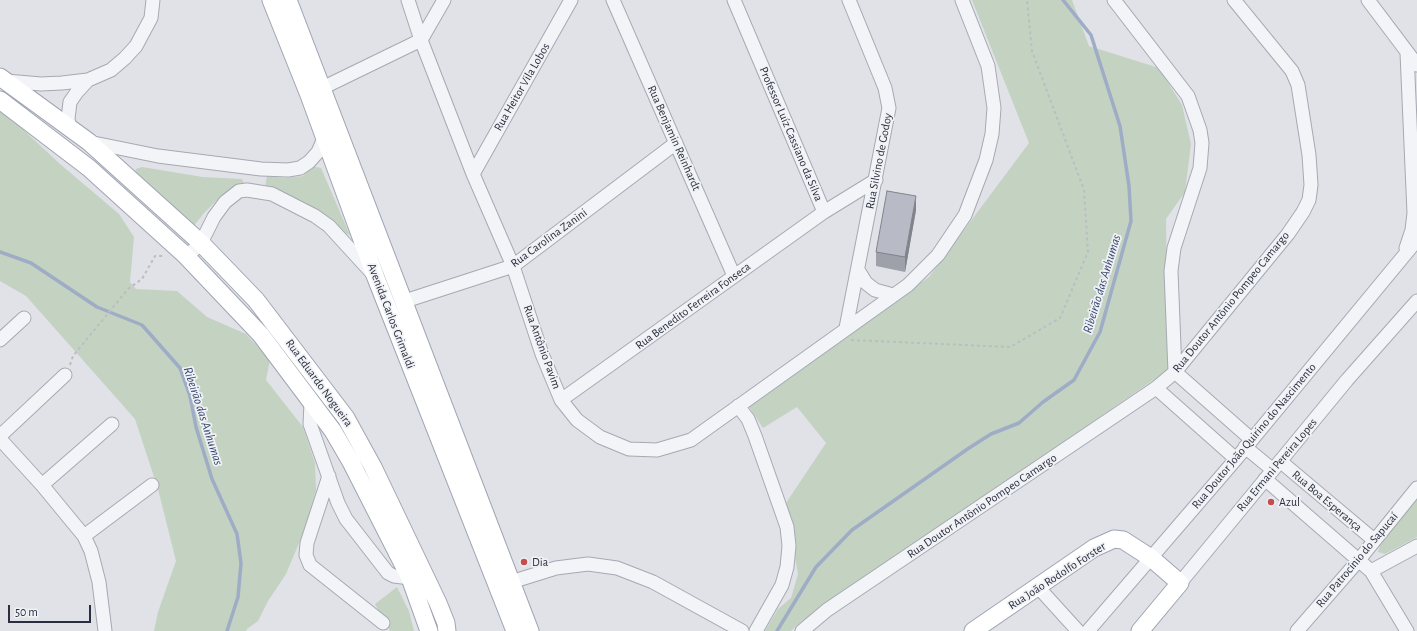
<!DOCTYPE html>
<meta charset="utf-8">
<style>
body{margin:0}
#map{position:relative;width:1417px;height:631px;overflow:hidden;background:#e0e2e8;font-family:"Alegreya Sans",sans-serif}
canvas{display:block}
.scale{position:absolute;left:8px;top:605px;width:83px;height:18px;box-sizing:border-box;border:2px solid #2a2f3f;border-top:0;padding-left:5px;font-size:12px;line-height:14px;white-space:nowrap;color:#2a2f3f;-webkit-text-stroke:3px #f0f2f6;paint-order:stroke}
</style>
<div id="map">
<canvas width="1417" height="631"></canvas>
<div class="scale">50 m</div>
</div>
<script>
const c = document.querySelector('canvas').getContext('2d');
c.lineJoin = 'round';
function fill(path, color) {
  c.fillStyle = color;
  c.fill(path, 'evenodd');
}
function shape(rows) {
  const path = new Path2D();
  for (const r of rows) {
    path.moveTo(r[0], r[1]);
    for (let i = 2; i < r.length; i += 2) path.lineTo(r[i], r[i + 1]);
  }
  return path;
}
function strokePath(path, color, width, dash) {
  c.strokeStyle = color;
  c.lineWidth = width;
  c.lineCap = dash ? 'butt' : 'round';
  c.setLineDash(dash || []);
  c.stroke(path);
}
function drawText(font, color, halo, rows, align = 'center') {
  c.font = font + ' "Alegreya Sans",sans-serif';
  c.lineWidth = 3.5;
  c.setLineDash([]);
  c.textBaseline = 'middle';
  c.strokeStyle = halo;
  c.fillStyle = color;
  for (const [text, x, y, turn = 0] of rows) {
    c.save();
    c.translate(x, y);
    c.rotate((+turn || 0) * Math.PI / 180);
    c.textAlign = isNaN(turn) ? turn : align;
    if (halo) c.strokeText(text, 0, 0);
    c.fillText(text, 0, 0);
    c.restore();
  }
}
fill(shape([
 [972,0,1072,0,1089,46,1159,68,1182,105,1191,144,1185,192,1166,219,1168,370,798,624,791,631,765,631,778,609,791,598,798,574,786,503,826,443,797,407,763,428,747,404,929,277,1029,143],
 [0,108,60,164,119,214,134,237,130,282,136,289,177,291,207,317,246,334,270,360,266,380,303,427,315,463,316,490,305,529,286,574,268,601,258,621,247,629,246,631,154,631,158,612,176,561,158,489,135,419,26,296,0,281],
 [312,166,321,168,350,235,344,233,331,219,319,211,265,187,267,176,284,178,303,176],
 [142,167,203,177,242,179,244,183,230,189,218,199,204,213,193,227,134,174,136,169],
 [1417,498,1417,537,1385,554,1378,552,1380,545],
 [397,587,409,611,414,631,390,631,375,604]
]), '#c4d2c2');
strokePath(shape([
 [0,252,31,263,97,307,142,325,180,368,190,396,196,427,212,479,237,534,241,563,238,597,227,631],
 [777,631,816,567,852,530,969,448,991,434,1019,423,1043,402,1074,380,1100,332,1131,221,1129,186,1120,126,1091,35,1063,0]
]), '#9eacc6', 3.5);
const minor = shape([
 [408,0,421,40,473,174,513,266,542,354,561,400,577,420,600,437,629,449,657,450,691,440,908,285,938,255,965,215,986,160,992,134,994,108,988,66,962,0],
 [613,0,734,276],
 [734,0,824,212,876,180],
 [1114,0,1188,96,1200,130,1202,143,1200,168,1174,248,1171,271,1175,372],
 [1368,0,1417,65],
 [6,81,41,84,62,83,88,80,111,70,125,58,136,46,151,18,153,0],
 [314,92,421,40,444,0],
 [70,128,68,119,70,102,77,92,88,80],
 [89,142,158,156,261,169,288,170,300,168,309,162,318,152,324,138],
 [473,174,571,0],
 [1406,248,1412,230,1414,213,1407,53],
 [185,255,194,250,201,243,214,217,225,202,239,191,247,190,272,194,315,216,329,226,372,273],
 [858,270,866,283,875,290,893,295],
 [405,301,513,266,676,143],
 [846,328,889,108,885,88,849,0],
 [0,340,24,318],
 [1175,372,1251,439],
 [1156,388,1236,459],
 [561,400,824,212],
 [311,403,310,424,338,503,346,519,388,573,394,576,410,578],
 [738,406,748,419,755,436,787,527,789,546,787,567,782,585,756,631],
 [0,436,65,375],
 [0,439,42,485,84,536,91,551,99,582,105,631],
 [1245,447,1273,470],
 [1280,461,1374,540],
 [329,476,307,543,306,555,310,565,383,623],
 [1265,479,1371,571,1407,631],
 [42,485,112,424],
 [84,536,152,485],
 [1371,571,1417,546],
 [511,582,556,568,588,564,617,568,653,582,742,631],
 [1180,583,1347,380,1417,301],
 [1038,587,1078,631],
 [802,631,827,610,1156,388,1175,372,1288,234,1303,212,1309,200,1311,185,1309,155,1298,85,1292,71,1234,0],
 [1088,631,1236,459,1417,240],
 [1297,631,1358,561,1417,488]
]);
const major = shape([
 [271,0,309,95,376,278,515,631],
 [288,0,530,631],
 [0,77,89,142,201,243,256,300,346,418,373,467,438,603,446,623,447,631],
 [0,100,89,168,185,255,261,335,333,431,351,462,410,578,429,631],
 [973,631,1094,548,1114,539,1123,540,1151,558,1180,583,1140,631]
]);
strokePath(minor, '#a6a9b2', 15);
strokePath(major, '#a0a5b3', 19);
strokePath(shape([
 [851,340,1010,347,1060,318,1088,252,1084,190,1032,51,1027,0],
 [70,365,73,356,128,289,142,279,155,256,165,256]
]), '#bbbdc3', 2, [3, 3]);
strokePath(minor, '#f3f4f7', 13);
strokePath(major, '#fff', 17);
fill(shape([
 [916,210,905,272,876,266,876,252]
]), '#9ea1a9');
fill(shape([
 [916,196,916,210,905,272,905,257]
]), '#81838a');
const building = shape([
 [887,191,916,196,905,257,876,252,887,191]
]);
fill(building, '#b8bbc5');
strokePath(building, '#81838a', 1);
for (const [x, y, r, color] of [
 [1271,502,4,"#c64d4e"],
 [524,562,4,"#c64d4e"]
]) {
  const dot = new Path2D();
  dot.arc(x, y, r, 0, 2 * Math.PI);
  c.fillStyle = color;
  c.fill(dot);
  strokePath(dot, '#f0f2f6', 1.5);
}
drawText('12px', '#2a2f3f', '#f0f2f6', [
 ["Rua Heitor Vila Lobos",522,87,-60],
 ["Professor Luíz Cassiano da Silva",791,134,67],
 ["Rua Benjamin Reinhardt",674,138,66],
 ["Rua Silvino de Godoy",879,161,-79],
 ["Rua Carolina Zanini",549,238,-36],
 ["Rua Doutor Antônio Pompeo Camargo",1231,302,-51],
 ["Rua Benedito Ferreira Fonseca",693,306,-36],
 ["Avenida Carlos Grimaldi",391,316,69],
 ["Rua Antônio Pavim",542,347,70],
 ["Rua Eduardo Nogueira",319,383,54],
 ["Rua Doutor João Quirino do Nascimento",1254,436,-50],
 ["Rua Ermani Pereira Lopes",1277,465,-50],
 ["Rua Boa Esperança",1327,501,40],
 ["Rua Doutor Antônio Pompeo Camargo",982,506,-34],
 ["Rua Patrocínio do Sapucaí",1357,560,-50],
 ["Rua João Rodolfo Forster",1057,576,-33]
]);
drawText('12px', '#2a2f3f', '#f0f2f6', [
 ["Azul",1279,502],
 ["Dia",532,562]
], 'left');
drawText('italic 13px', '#374870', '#f0f2f6', [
 ["Ribeirão das Anhumas",1102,284,-73],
 ["Ribeirão das Anhumas",203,416,72]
]);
</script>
